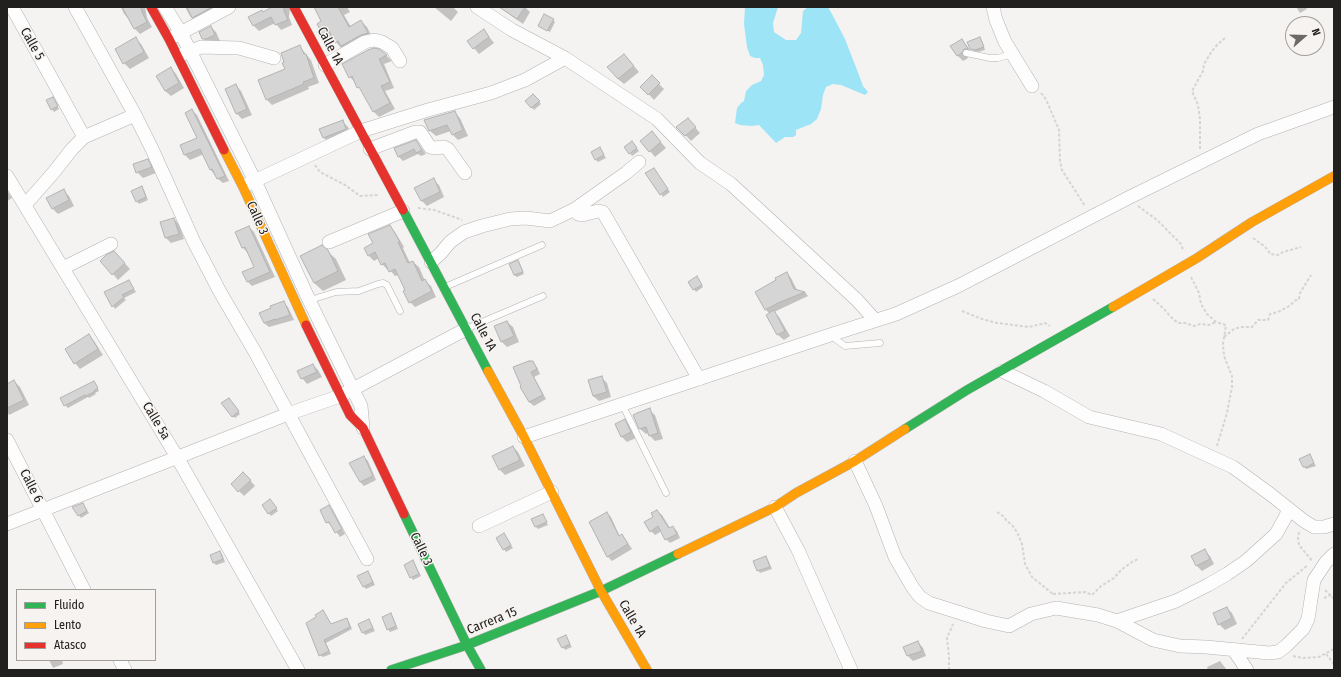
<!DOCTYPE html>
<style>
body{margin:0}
#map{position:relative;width:1341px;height:677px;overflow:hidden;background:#f5f3f1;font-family:"Fira Sans Condensed",sans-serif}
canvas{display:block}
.frame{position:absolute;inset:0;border:8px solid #21201f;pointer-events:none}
.legend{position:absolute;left:16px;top:589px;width:140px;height:72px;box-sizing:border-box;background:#f6f3f0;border:1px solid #a19f9c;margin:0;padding:5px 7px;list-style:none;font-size:12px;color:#21201f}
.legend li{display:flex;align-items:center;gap:8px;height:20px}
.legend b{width:20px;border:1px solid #a19f9c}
.north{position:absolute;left:1285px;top:16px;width:40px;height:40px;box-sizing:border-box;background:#f6f3f0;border:1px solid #a19f9c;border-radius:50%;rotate:70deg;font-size:11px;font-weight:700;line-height:16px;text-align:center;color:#21201f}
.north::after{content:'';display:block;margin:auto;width:14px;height:18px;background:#6b6a68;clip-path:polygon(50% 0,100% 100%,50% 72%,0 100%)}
</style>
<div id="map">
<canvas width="1341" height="677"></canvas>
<div class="frame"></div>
<ul class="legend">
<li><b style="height:5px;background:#30b455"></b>Fluido</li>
<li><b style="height:5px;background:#ff9f0a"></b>Lento</li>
<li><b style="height:5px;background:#e5322d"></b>Atasco</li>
</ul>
<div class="north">N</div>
</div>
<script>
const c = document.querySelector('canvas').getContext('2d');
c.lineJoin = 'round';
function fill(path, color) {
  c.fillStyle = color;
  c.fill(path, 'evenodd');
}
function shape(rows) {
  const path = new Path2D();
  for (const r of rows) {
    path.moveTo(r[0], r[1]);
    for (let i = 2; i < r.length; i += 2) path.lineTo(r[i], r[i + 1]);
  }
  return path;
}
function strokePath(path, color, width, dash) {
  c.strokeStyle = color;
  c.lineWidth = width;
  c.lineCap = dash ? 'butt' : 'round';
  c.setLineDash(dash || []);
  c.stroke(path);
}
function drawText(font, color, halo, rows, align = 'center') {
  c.font = font + ' "Fira Sans Condensed",sans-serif';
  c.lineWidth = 3;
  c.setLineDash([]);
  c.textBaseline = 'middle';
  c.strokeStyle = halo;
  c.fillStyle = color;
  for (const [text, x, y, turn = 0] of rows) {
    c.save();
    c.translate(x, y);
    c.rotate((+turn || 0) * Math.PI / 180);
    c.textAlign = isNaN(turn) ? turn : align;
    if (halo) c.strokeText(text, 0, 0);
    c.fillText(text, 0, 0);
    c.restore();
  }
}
fill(shape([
 [745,7,778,7,773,23,774,32,786,40,796,40,801,33,803,11,808,7,828,7,832,14,845,39,859,75,863,86,868,92,865,95,841,85,833,84,826,87,823,95,821,109,817,119,811,124,796,130,796,135,793,137,785,137,776,143,759,125,752,126,740,125,735,123,737,108,741,103,744,101,746,91,752,85,761,81,764,75,763,65,760,58,755,58,750,56,747,47,744,24]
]), '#9de5f6');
fill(shape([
 [121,7,145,7,147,18,152,27,140,34,134,28,129,19,124,14],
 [185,7,214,7,218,15,197,23,190,16],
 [275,7,290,8,289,17,292,25,281,30,275,23,259,31,254,26,250,17],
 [315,7,347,7,350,12,344,15,351,27,361,21,367,27,373,39,347,51,343,47,341,48,336,42,333,37,330,39,324,34,323,22],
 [434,7,453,7,458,12,451,21],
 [499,7,525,7,530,12,523,24],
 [1296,7,1306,7,1307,9,1300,13],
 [553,20,555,22,550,32,542,28],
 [211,27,216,32,220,41,212,44,208,44,203,38],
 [484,30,494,43,479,54,474,48],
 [135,38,141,44,149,58,130,69,124,63,116,49],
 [980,38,982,41,985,50,978,52,974,51,971,49],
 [962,40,967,46,973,54,970,54,967,59,963,61,958,56],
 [299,46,311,60,319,83,308,87,309,89,272,105,267,100,259,80,286,69],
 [386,55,392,61,384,64,394,88,385,91,395,109,379,117,374,112,364,92,350,77],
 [629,60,639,72,624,84,618,79],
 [171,68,176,74,184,88,171,96,165,91,157,76],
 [652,77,664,89,654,100,642,87],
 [236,85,241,91,252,115,242,119,237,114],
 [533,95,541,104,534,110,526,101],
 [55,101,59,109,54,112,52,109],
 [192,110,197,115,229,181,223,183,218,179,210,169,204,154,190,160,185,155,198,139],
 [454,112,460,118,468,136,458,140,453,135,451,131,436,136,430,131,425,120],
 [342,121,348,127,351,135,329,143,324,138,320,129],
 [693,125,700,133,691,141,678,127],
 [652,132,666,148,655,157,650,151],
 [416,141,426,154,421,156,418,154,403,161,399,157,395,149],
 [634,144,639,151,632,156,630,153],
 [600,149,606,158,598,162,596,160],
 [147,160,153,166,156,173,143,178,137,172],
 [656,172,670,192,663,197,661,194],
 [433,180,439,185,444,197,427,206,421,200],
 [142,187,144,190,148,200,139,204,137,201],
 [7,190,12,198,7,201],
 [63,190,69,196,74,206,58,214,53,209,47,199],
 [174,219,179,224,184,239,171,243,166,238,161,223],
 [390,226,395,232,404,247,403,248,410,263,413,262,419,267,425,281,431,286,436,297,415,307,410,302,399,275,395,276,389,269,388,270,382,264,379,258,374,261,369,256,375,244],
 [249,227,254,232,275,277,252,286,247,281,255,268,248,253,243,248,237,232],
 [327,251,336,259,346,280,323,291,314,283],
 [120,258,130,269,118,280,113,274],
 [518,261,520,264,524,274,517,277,514,275],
 [787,273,791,278,797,290,805,292,808,296,774,312,779,317,790,336,784,340,778,335,767,315,770,314,766,310,756,293],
 [699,280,703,287,696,292,694,289],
 [129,281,136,292,124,298,126,300,115,309,106,293],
 [283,302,288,307,294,320,269,327,264,323,272,309],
 [507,322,513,327,519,342,507,347,501,341],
 [89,335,94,341,103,355,80,369,75,363],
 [532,362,537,367,540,374,534,377,546,399,534,406,529,402,521,387],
 [313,365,318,370,322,377,307,384,302,378],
 [601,377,607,383,611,397,599,401,593,396],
 [14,381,20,387,29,405,9,415,7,412,7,385],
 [94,382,99,391,95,393,96,394,89,398,88,397,68,408,65,405],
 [231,401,240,414,235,418,232,416],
 [649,410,655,415,663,439,655,441,650,436,649,433,646,434,640,429],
 [624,420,630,426,636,438,627,442,622,437],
 [513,447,518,452,525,466,505,475,500,470],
 [1309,455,1316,466,1306,469,1304,466],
 [364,457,368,461,376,480,364,486,360,482],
 [249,479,255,486,244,496,239,491],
 [272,503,278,511,271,516,263,506],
 [83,504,89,513,81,518,74,508],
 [329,506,333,511,345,534,340,537,332,526,327,522],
 [657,511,662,515,670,528,672,527,677,531,680,538,670,543,666,539,662,531,655,535,651,531],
 [607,513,611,517,620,537,622,536,626,540,632,549,612,561,608,557,590,523],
 [543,515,548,525,538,529,536,527],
 [504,534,513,548,506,552,504,549],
 [1204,550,1210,556,1214,564,1202,571,1196,565],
 [220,552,222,554,225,562,216,565,214,563],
 [766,557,768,560,772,569,760,573,758,570],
 [413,562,415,564,421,576,413,580,411,577],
 [368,572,375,585,366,589,364,587],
 [1227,608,1232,613,1237,624,1225,630,1219,624],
 [390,614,393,617,398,629,390,632,388,629],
 [317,617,332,625,346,620,349,622,352,629,326,643,331,654,323,657,320,655],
 [369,620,375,631,365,635,363,632],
 [565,636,572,647,565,650,563,647],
 [918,642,923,648,926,656,913,661,908,656],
 [49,660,62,660,63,664,53,668],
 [1220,661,1227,670,1208,670,1207,667]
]), '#0003');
const building = shape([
 [122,7,141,7,142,12,147,22,134,29,122,7],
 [187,7,212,7,192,18,187,7],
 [272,7,284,7,284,11,288,20,275,25,271,17,253,26,248,17,262,10,263,12,272,7],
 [314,7,338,7,349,27,361,20,368,33,361,35,341,46,338,41,335,43,329,31,323,35,317,24,321,21,314,7],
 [499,7,525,7,517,19,499,7],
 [544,14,554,19,547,31,538,26,544,14],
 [211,26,215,35,206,39,202,39,199,32,211,26],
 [484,29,489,37,473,49,467,41,484,29],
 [136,37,144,52,123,64,115,49,136,37],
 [980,37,984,47,975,50,970,49,967,42,980,37],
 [962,39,968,49,964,49,962,53,957,56,950,46,962,39],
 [300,45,304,54,306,54,314,78,303,82,304,84,266,100,258,80,285,69,282,63,284,62,281,53,300,45],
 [374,48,379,49,387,55,379,59,390,82,381,86,390,103,373,112,359,87,357,88,352,76,349,78,342,64,368,50,374,48],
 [624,54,634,66,618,79,607,67,624,54],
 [171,67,179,83,165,91,156,76,171,67],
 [652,75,660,83,648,95,640,87,652,75],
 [236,84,247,109,236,114,225,89,236,84],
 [533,94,540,101,531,108,525,101,533,94],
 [53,97,58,106,51,110,46,100,53,97],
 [192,109,225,176,217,179,212,169,210,170,200,149,184,155,180,145,197,138,185,113,192,109],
 [455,111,463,130,452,135,447,125,429,131,424,120,455,111],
 [688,118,696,127,685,136,676,127,688,118],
 [343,120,346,129,323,138,319,129,343,120],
 [652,131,661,142,649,152,640,141,652,131],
 [416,140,422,150,416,153,414,149,398,157,394,148,416,140],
 [632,141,637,148,629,154,624,147,632,141],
 [600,147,604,155,595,160,591,152,600,147],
 [148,159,152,167,136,173,133,164,148,159],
 [654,168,668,189,660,195,645,173,654,168],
 [434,178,440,192,421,201,414,188,434,178],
 [142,186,146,197,136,202,131,191,142,186],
 [64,189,69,200,52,209,46,198,64,189],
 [174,218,179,234,165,238,160,222,174,218],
 [390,225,400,242,398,242,408,263,413,261,422,281,425,279,432,291,409,303,403,291,405,290,395,269,389,272,385,263,381,265,375,252,368,256,364,248,373,243,368,234,390,225],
 [249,226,270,272,247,282,242,272,254,267,245,247,242,248,235,232,249,226],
 [322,245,328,250,338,271,314,283,300,256,322,245],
 [114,251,125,263,112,275,100,261,106,255,114,251],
 [518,260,523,272,514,275,509,264,518,260],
 [787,272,794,289,805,292,778,303,765,310,755,292,776,280,775,278,787,272],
 [697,276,702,285,693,290,688,282,697,276],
 [129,280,134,289,122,295,124,297,112,307,104,292,129,280],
 [284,301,290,315,275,320,275,319,264,323,259,313,271,308,270,306,284,301],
 [774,310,785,331,777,335,766,315,774,310],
 [507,321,514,336,501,342,494,326,507,321],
 [89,334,98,349,74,364,65,349,89,334],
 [529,361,533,361,537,369,531,372,543,395,529,402,520,387,521,386,513,367,529,361],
 [313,364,317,372,301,379,297,371,313,364],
 [602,376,607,392,593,396,588,380,602,376],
 [14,380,24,400,7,408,7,384,14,380],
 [94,381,98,388,94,391,94,392,86,396,85,395,64,406,60,398,94,381],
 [229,398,239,411,232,417,221,403,229,398],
 [650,408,658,433,649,436,646,427,639,429,633,415,637,413,650,408],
 [625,419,631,432,621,437,615,424,625,419],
 [513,446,520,460,499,470,492,456,513,446],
 [1310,454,1314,463,1307,467,1303,467,1299,459,1310,454],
 [364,456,373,476,360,482,349,463,364,456],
 [243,472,251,480,238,492,231,484,243,472],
 [270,499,277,508,268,514,262,505,270,499],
 [83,503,87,511,78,516,72,507,83,503],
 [329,505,342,529,335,533,329,522,326,523,320,510,329,505],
 [657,510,669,528,673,526,677,534,665,540,658,526,650,532,644,522,653,517,651,513,657,510],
 [607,512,619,536,622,534,628,544,607,557,589,522,607,512],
 [543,514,547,522,535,527,531,519,543,514],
 [504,533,511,545,503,550,496,538,504,533],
 [1205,549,1210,559,1196,566,1191,556,1205,549],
 [220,551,223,559,213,563,210,555,220,551],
 [766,556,770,567,757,571,753,561,766,556],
 [413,560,419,574,410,578,404,565,413,560],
 [368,571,373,582,363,587,357,576,368,571],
 [1227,607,1232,618,1218,625,1213,613,1227,607],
 [323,610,331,624,347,618,350,627,324,640,329,651,319,656,306,623,316,617,315,615,323,610],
 [391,613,396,626,387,630,382,617,391,613],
 [369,619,373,628,362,633,358,624,369,619],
 [566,635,570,644,562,648,557,639,566,635],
 [918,641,922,651,907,656,903,647,918,641]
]);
fill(building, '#d6d5d5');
strokePath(building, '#b4b3b3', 1);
const lane = shape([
 [966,53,990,58,998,58,1012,54],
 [445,287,542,245],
 [307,301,336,292,359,291,378,284,383,283,387,285,400,311],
 [468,328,543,296],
 [830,335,845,346,880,343],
 [622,404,666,493]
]);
const street = shape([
 [12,7,84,137,135,115],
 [75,7,135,115,152,149,194,242,220,292,255,352,367,559],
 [165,7,181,33,255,181,309,300,361,406,363,428],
 [477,7,512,30,565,58,657,119,700,163,731,184,857,300,875,320],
 [993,7,996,20,1005,42,1032,86],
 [175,36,229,7],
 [183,54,201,47,239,48,274,58],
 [325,65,365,42,374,40,382,42,392,48,400,61],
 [370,149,415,132,420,132,430,147,434,148,444,147,448,149,465,173],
 [7,176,177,457,298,670],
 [248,184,361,131,428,110,491,93,525,80,565,58],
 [25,205,54,172,72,149,84,137],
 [575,209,626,173,639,162],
 [329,242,403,211],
 [431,262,441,253,450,242,464,232,482,226,510,219,526,218,550,221,575,209,578,214,582,215,598,211,603,212,699,379],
 [63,268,111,244],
 [1002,371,1044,391,1089,417,1161,434,1233,467,1270,494,1304,521,1314,527,1324,527,1334,524],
 [524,437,830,335,896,314,958,286,1128,198,1258,134,1334,107],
 [7,440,84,590],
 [855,461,876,506,895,557,913,588,920,597,929,603,986,621,1009,626,1031,614,1056,608,1098,615,1117,621,1153,640,1180,646,1206,647,1269,653,1278,652,1286,646,1303,629,1308,619,1314,580,1326,562,1334,554],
 [775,507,798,550,851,670],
 [7,524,288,414,340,396,466,329],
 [479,526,552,492],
 [1117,621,1176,601,1208,585,1227,574,1246,561,1276,534,1286,516,1288,509],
 [1233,649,1247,670],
 [120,660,125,670]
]);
const fast = shape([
 [403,210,488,371],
 [905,429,967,390,1113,307],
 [404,514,467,645,481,670],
 [391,670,467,645,601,591,678,554]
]);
const slow = shape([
 [224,150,243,187,306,325],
 [1113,307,1197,258,1252,222,1334,176],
 [488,371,524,437,601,591,647,670],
 [678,554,775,507,796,493,855,461,905,429]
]);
const jam = shape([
 [151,7,169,39,224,150],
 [294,7,403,210],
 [306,325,350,415,363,428,404,514]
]);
strokePath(lane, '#b4b2b1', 7);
strokePath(street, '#b4b2b1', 14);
strokePath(fast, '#b4b2b1', 10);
strokePath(slow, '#b4b2b1', 10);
strokePath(jam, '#b4b2b1', 10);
strokePath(shape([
 [1041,93,1045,98,1048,104,1059,130,1060,161,1062,170,1085,206],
 [1200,149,1200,119,1198,105,1192,91,1203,71,1204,64,1212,51,1217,45,1225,38],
 [315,165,320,172,345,185,360,196,379,195],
 [1138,206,1157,220,1181,244,1183,250],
 [418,208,434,210,457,218,462,220],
 [1253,238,1264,246,1268,250,1270,254,1278,255,1283,252,1301,247],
 [1191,277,1199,293,1201,304,1207,314,1216,322,1226,325,1223,344,1224,356,1232,376,1232,387,1227,413,1217,446],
 [1153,299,1163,308,1171,317,1178,323,1185,323,1194,326,1200,324,1209,325,1216,322],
 [962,311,982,319,997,323,1029,327,1045,323,1050,326],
 [1224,337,1234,329,1241,327,1252,327,1258,320,1268,320,1270,314,1278,312,1291,305,1294,301,1299,299,1300,293,1311,275],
 [997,512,1003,516,1007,521,1012,525,1017,532,1022,544,1025,564,1032,577,1054,595],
 [1299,532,1298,538,1299,545,1313,562],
 [1325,590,1334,599],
 [1053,594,1085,592,1092,595,1101,586,1114,578,1121,570,1132,562,1138,559],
 [1324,598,1334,594],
 [1242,639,1286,583,1308,565],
 [1326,654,1334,664],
 [1293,656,1302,658,1319,657,1334,649],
 [949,670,949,657,947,638,953,624]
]), '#d4d4d3', 2, [3, 2]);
strokePath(lane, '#fefdfd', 6);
strokePath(street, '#fefdfd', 13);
strokePath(fast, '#30b455', 9);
strokePath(slow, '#ff9f0a', 9);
strokePath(jam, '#e5322d', 9);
drawText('13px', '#21201f', '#f6f3f0', [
 ["Calle 5",32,44,61],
 ["Calle 1A",330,46,62],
 ["Calle 3",257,218,66],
 ["Calle 1A",483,332,62],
 ["Calle 5a",156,421,59],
 ["Calle 6",31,486,63],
 ["Calle 3",421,549,64],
 ["Calle 1A",632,619,60],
 ["Carrera 15",492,621,-22]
]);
</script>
